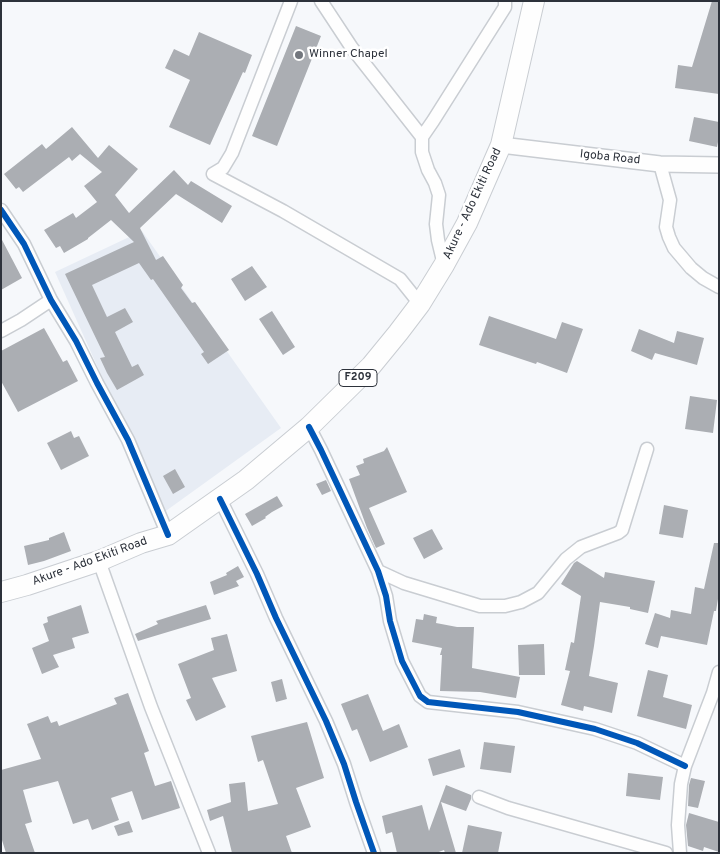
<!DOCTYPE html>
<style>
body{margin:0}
#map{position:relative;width:720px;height:854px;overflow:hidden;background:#f6f8fb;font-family:Overpass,sans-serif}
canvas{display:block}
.frame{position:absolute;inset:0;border:2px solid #2d323b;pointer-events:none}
</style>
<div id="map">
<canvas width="720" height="854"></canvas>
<div class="frame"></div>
</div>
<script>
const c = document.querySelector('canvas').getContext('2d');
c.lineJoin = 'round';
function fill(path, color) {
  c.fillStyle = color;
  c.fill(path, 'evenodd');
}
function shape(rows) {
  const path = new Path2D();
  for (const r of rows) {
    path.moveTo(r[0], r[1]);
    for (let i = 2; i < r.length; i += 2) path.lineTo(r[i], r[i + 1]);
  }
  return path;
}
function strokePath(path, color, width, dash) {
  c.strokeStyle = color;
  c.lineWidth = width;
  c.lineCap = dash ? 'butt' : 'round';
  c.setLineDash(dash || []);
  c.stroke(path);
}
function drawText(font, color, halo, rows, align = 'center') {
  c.font = font + ' Overpass,sans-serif';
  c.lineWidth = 5;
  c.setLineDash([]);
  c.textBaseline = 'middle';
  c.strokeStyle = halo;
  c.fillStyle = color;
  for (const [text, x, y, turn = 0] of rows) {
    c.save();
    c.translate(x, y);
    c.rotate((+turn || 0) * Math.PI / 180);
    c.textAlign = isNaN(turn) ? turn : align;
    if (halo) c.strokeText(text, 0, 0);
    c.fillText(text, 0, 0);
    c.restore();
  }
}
fill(shape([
 [142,231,281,428,163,513,55,272]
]), '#e7ecf4');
fill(shape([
 [712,1,719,1,719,94,675,88,678,65,692,67],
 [296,26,321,36,277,146,252,136],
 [199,32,252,55,245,73,243,72,210,145,169,127,190,80,165,68,174,49,189,56],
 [694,117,719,122,719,137,717,147,689,141],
 [72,127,98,158,109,145,138,169,115,195,129,213,174,170,188,185,191,181,232,206,222,223,176,194,140,228,156,260,163,256,183,285,181,288,192,303,195,302,229,350,208,364,201,354,204,352,153,279,151,280,139,263,92,285,107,317,125,308,133,322,115,332,132,367,138,364,144,375,117,390,107,373,100,358,105,357,65,274,134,242,111,220,88,238,88,239,64,253,60,246,56,248,44,230,73,213,76,218,97,202,84,186,102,172,80,154,72,161,69,157,23,192,19,187,16,189,4,174,42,144,46,149],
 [1,238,22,278,1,290],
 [252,266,267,287,245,301,231,279],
 [272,311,295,347,283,355,259,319],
 [489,316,556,339,562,322,583,329,567,373,537,362,536,364,479,345],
 [44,328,63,362,67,360,78,381,18,412,1,381,1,351],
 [639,329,674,343,677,331,704,338,697,365,655,353,652,360,631,351],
 [690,396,717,400,713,433,685,429],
 [71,431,74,438,79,436,89,456,61,470,47,443],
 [387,447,407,492,369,508,385,544,376,548,367,528,349,479,360,475,356,466,364,463,363,459,384,451],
 [175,469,185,487,173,494,163,476],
 [326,480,331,491,322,495,316,484],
 [277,496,283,506,272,512,265,517,266,518,252,526,245,514],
 [664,505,688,510,683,538,659,534],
 [432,529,443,549,424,559,413,538],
 [64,532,71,551,44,561,28,565,24,546,49,540,49,538],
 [714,543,719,543,719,593,716,611,714,611,707,645,661,636,658,648,645,644,655,613,670,618,671,610,691,614,695,587,704,589],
 [577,561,604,578,605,572,655,581,648,613,630,609,630,607,600,602,594,646,589,676,618,683,612,713,584,706,583,711,561,705,570,671,565,670,571,642,574,643,581,596,561,584,574,563],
 [238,566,244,577,236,581,239,586,214,595,210,582,227,575,226,573],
 [81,605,89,633,72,638,75,648,53,655,59,667,42,674,32,648,49,641,43,624,48,622,47,617],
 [206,605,211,619,138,641,135,634,158,624,156,621],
 [424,614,437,617,436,623,457,627,474,627,472,668,520,677,516,698,480,692,440,691,442,655,440,655,442,648,412,642,416,619,423,620],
 [227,634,237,671,212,678,226,707,196,721,186,700,191,698,178,664,214,650,211,638],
 [544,644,545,675,519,675,518,645],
 [648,670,668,675,663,697,692,705,686,729,637,716],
 [282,679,287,699,276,702,271,682],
 [128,693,149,751,144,753,155,786,171,781,180,808,142,820,132,791,111,798,119,820,92,830,88,819,73,824,58,781,23,790,32,822,25,824,35,853,6,853,1,837,1,770,41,759,27,724,48,716,51,723,57,721,59,726,117,704,114,698],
 [368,694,383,731,399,724,408,747,370,762,357,729,352,731,341,704],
 [307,722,324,778,296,788,311,827,286,836,292,853,232,853,223,816,210,821,207,810,231,802,229,784,245,782,248,811,278,804,263,760,258,762,251,736],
 [484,742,515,746,511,773,480,769],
 [460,749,465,767,433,776,428,759],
 [628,773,663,777,660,800,626,796],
 [691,778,705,781,698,808,688,806,689,785],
 [446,785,471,795,471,799,466,811,441,802,456,853,445,853,444,850,436,853,397,853,392,832,386,834,382,816,422,805,429,831],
 [689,813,719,822,719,852,704,847,703,851,688,846,686,825],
 [129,821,133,832,118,836,114,826],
 [468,825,502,832,498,853,462,853]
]), '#abaeb3');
const minor = shape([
 [321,1,352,48,422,137],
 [660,164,670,200,666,227,669,237,674,248,691,268,703,278,719,287],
 [213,174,283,211,400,279,420,304],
 [213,174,223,168,232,153,291,1],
 [1,210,24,244,51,300,76,341,97,383,128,440,168,535],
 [444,265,438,240,436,224,439,195,435,183,428,170,422,152,422,137,433,121,505,7,505,1],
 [1,331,21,320,51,300],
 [309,427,321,450,378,571,386,596,390,621,402,661,420,696,428,702,518,712,595,729,637,743,685,766],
 [220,499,257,574,276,618,326,721,344,764,356,802,374,853],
 [99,561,151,707,209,853],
 [378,571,404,583,480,606,505,606,521,602,538,593,566,559,581,547,618,533,622,530,647,449],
 [479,797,508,808,666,853],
 [680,853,678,825,681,784,685,766,713,693,719,672]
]);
const tertiary = shape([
 [501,145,660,164,719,165]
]);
const primary = shape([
 [1,592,27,585,99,561,141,543,168,535,246,480,309,427,371,366,398,333,420,304,444,265,467,223,501,145,534,1]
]);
strokePath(minor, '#c9cdd2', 15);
strokePath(tertiary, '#c9cdd2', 18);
strokePath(primary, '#c9cdd2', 22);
strokePath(minor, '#fefefe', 12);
strokePath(tertiary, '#fefefe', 15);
strokePath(primary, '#fefefe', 20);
strokePath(shape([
 [1,210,24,244,51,300,76,341,97,383,128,440,168,535],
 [309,427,321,450,378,571,386,596,390,621,402,661,420,696,428,702,518,712,595,729,637,743,685,766],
 [220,499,257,574,276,618,326,721,344,764,356,802,374,853]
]), '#0057b8', 6);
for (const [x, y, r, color] of [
 [299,55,5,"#73777e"]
]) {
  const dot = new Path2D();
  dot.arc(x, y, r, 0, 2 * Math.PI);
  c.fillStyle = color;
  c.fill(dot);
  strokePath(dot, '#fff', 2);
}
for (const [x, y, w] of [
 [358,378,38]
]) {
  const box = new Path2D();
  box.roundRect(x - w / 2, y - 8.5, w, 17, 4);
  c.fillStyle = '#fff';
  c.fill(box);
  strokePath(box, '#2d323b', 1);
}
drawText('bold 11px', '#2d323b', null, [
 ["F209",358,378]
]);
drawText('12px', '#2d323b', '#fff', [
 ["Winner Chapel",309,55]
], 'left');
drawText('12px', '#2d323b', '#fff', [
 ["Igoba Road",610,158,6],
 ["Akure - Ado Ekiti Road",473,204,-65],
 ["Akure - Ado Ekiti Road",90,562,-20]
]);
</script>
